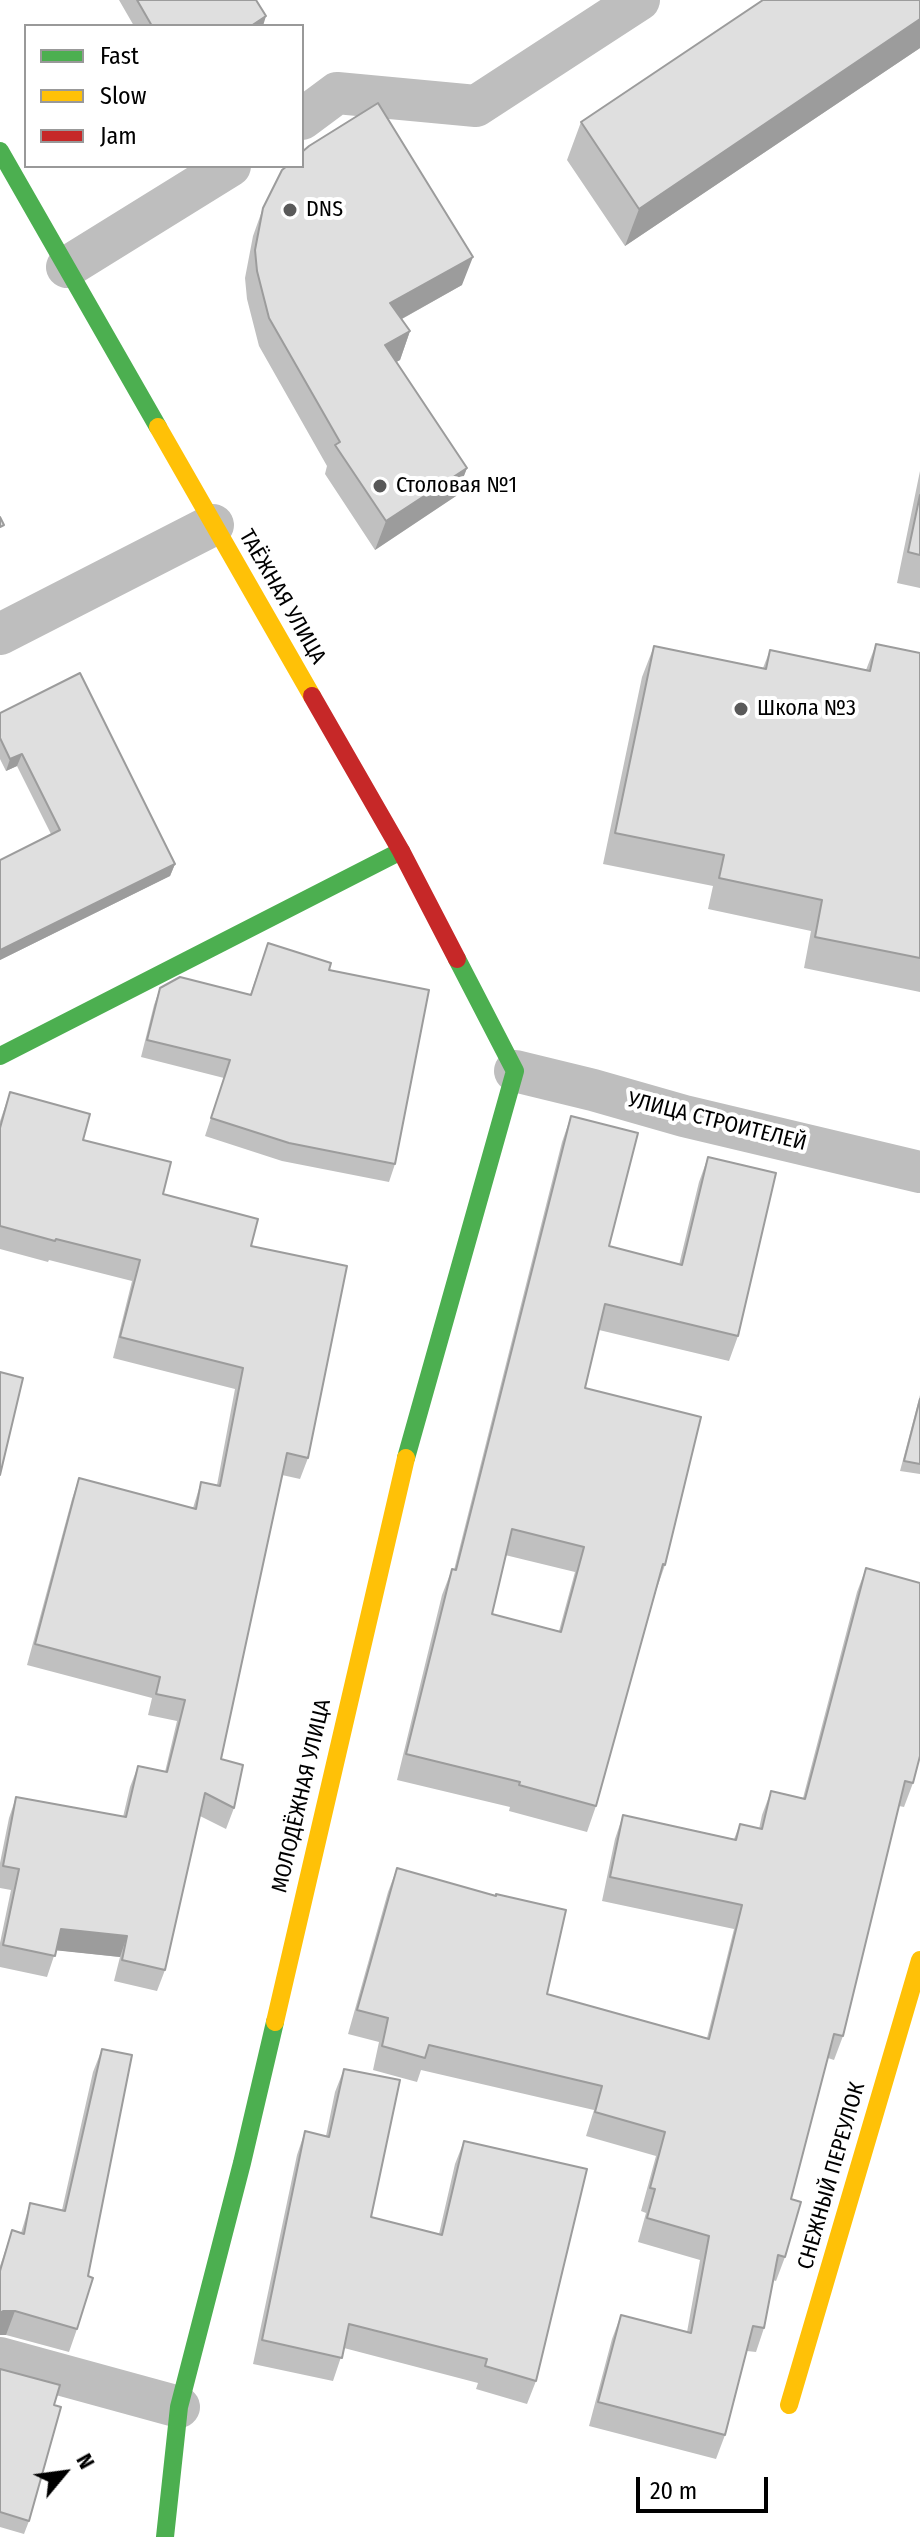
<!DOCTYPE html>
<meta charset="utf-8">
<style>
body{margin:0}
#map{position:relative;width:920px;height:2537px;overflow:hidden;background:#fff;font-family:"Fira Sans Condensed",sans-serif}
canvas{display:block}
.legend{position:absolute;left:24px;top:24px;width:280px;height:144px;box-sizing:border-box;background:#fff;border:2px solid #999;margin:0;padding:10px 14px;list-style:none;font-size:24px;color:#000}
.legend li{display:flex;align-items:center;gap:16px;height:40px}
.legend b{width:40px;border:2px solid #999}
.north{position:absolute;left:24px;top:2433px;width:80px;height:80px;-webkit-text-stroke:6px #fff;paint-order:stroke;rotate:61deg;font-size:22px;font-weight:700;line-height:32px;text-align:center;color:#000}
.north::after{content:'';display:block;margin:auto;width:28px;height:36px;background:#000;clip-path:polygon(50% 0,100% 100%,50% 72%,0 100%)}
.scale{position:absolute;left:636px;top:2477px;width:132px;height:36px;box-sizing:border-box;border:4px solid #000;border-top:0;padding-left:10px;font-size:24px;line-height:28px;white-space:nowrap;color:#000;-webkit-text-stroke:6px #fff;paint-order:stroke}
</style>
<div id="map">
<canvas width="920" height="2537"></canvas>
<ul class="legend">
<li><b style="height:10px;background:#4caf50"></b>Fast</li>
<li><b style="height:10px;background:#ffc107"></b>Slow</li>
<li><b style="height:10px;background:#c62828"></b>Jam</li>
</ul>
<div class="north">N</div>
<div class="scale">20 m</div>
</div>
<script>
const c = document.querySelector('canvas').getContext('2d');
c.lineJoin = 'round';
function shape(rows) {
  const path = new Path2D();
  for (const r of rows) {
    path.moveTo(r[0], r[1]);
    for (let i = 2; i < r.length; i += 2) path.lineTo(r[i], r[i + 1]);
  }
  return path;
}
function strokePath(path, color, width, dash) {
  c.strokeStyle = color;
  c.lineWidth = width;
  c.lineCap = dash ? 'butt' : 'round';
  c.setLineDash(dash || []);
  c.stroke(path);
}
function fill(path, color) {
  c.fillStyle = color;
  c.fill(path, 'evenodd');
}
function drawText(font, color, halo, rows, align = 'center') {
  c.font = font + ' "Fira Sans Condensed",sans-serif';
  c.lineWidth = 8;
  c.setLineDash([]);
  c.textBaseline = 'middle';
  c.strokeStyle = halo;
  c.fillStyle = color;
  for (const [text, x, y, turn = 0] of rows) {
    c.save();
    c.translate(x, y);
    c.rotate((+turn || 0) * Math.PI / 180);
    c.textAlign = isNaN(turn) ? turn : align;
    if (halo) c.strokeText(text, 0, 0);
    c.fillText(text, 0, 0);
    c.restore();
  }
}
strokePath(shape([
 [302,119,337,93,476,106,639,0],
 [67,267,230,166],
 [0,634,213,525],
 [515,1071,593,1090,684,1116,920,1172],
 [0,2358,179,2407]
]), '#bebebe', 42);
strokePath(shape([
 [0,151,158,427],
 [0,1056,401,851],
 [406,1458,515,1071,457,959],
 [165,2537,179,2407,242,2163,275,2022]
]), '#4caf50', 18);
strokePath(shape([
 [158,427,312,696],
 [275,2022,406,1458],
 [789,2405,920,1960]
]), '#ffc107', 18);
strokePath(shape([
 [312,696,401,851,457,959]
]), '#c62828', 18);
fill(shape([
 [119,0,256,0,263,26,134,26],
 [920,0,920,48,625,246,567,160,581,122],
 [263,208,462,285,402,319,410,331,400,360,396,362,467,468,456,496,375,550,325,474,327,466,259,346,247,299,245,278,253,236],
 [920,471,920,588,897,583],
 [876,644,920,653,920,992,804,968,811,931,708,909,713,886,603,864,642,677,654,646,763,668,770,650,866,670],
 [0,713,175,864,170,876,0,960,0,860,51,834,17,766,6,771,0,759],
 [268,943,329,970,395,1164,389,1182,282,1161,205,1136,224,1078,141,1057,154,1005,160,988,250,995],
 [10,1092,83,1140,163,1194,251,1246,308,1458,300,1479,282,1475,221,1759,234,1808,226,1829,200,1816,165,1970,157,1991,114,1981,120,1957,56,1950,47,1977,0,1967,0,1943,11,1890,0,1888,0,1863,9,1818,16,1797,123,1817,130,1787,138,1766,165,1772,177,1721,148,1715,152,1698,27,1665,72,1499,79,1478,193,1508,201,1482,217,1485,235,1389,113,1358,132,1281,49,1260,48,1262,0,1249,0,1121],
 [571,1116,609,1246,679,1265,699,1182,708,1157,738,1336,729,1361,599,1330,585,1388,665,1565,656,1591,596,1806,587,1832,509,1811,510,1807,397,1780,442,1595,452,1569,454,1570,562,1142],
 [505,1555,575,1572,559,1631,492,1614],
 [920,1395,920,1474,900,1471],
 [866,1568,913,1783,904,1807,899,1806,843,2036,834,2060,828,2058,791,2199,785,2257,776,2281,773,2280,764,2328,756,2352,747,2351,725,2435,716,2459,589,2426,612,2339,621,2315,687,2332,700,2260,638,2242,646,2213,641,2211,656,2156,586,2136,594,2110,421,2070,417,2082,373,2070,379,2042,348,2034,388,1892,397,1868,547,1994,707,2038,734,1929,602,1901,615,1839,623,1815,734,1839,740,1824,759,1829,762,1815,771,1791,803,1798,857,1592],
 [102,2049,77,2329,69,2352,6,2335,0,2335,0,2266,12,2230,21,2233,30,2203,62,2210,93,2072],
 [344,2069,371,2217,439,2234,455,2164,464,2141,536,2381,527,2404,476,2389,478,2383,344,2348,333,2381,253,2364,297,2155,305,2131,326,2136,335,2092],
 [0,2369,54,2405,29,2521,24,2534,0,2527]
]), '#c0c0c0');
fill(shape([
 [266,16,263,26,251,26],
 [920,19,920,48,625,246,639,209],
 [473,257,462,285,380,331,390,303],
 [410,331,400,360,375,374,385,345],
 [467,468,456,496,375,550,386,521],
 [22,754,17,766,6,771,10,759],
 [175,864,170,876,0,960,0,950],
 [61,1929,127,1936,120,1957,53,1950],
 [3,2311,15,2311,6,2335,0,2335,0,2313]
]), '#9c9c9c');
const building = shape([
 [137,0,256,0,266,16,251,26,152,26,137,0],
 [763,0,920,0,920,19,639,209,581,122,763,0],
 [378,103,473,257,390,303,410,331,385,345,467,468,386,521,335,445,340,442,269,318,257,271,255,250,263,208,282,170,287,166,302,166,302,152,309,146,378,103],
 [920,495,920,555,908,552,920,495],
 [0,517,4,525,0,527,0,517],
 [876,644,920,653,920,958,815,937,822,900,719,878,724,855,615,833,654,646,766,669,770,650,870,671,876,644],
 [80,673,175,864,0,950,0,860,60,830,22,754,10,759,0,738,0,713,80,673],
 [268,943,331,963,329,970,429,990,395,1164,289,1143,211,1118,230,1060,147,1040,160,988,180,977,251,995,268,943],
 [10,1092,90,1114,83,1140,171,1162,163,1194,258,1219,251,1246,347,1266,308,1458,287,1453,221,1759,243,1765,234,1808,205,1793,165,1970,122,1960,127,1936,61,1929,55,1956,3,1945,19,1869,3,1866,16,1797,126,1817,138,1766,167,1772,185,1700,156,1694,160,1677,35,1644,79,1478,196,1509,201,1482,220,1486,243,1368,120,1337,140,1260,56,1239,55,1241,0,1226,0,1128,10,1092],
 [571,1116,638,1133,609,1246,682,1265,708,1157,776,1173,738,1336,605,1304,585,1388,701,1417,665,1565,663,1564,596,1806,519,1785,520,1782,406,1754,452,1569,456,1570,571,1116],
 [512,1529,584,1547,561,1632,492,1614,512,1529],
 [0,1372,23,1378,0,1475,0,1372],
 [920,1399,920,1464,904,1461,920,1399],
 [866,1568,920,1583,920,1756,913,1783,905,1781,843,2036,834,2034,791,2199,801,2202,785,2257,778,2255,764,2328,753,2326,725,2435,598,2402,621,2315,691,2333,709,2236,647,2218,655,2189,650,2188,665,2132,595,2112,602,2086,429,2045,425,2058,382,2046,388,2018,357,2010,397,1868,496,1896,496,1894,566,1910,547,1994,709,2039,742,1905,610,1877,623,1815,736,1840,740,1824,762,1829,771,1791,805,1799,866,1568],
 [102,2049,132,2055,88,2276,93,2278,77,2329,15,2311,3,2311,0,2313,0,2271,12,2230,24,2234,30,2203,65,2211,102,2049],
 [344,2069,400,2080,371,2217,442,2235,464,2141,587,2169,536,2381,485,2366,487,2359,349,2324,342,2358,262,2340,305,2131,329,2137,344,2069],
 [0,2369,60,2385,54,2405,61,2407,29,2521,0,2512,0,2369]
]);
fill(building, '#dfdfdf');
strokePath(building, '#9c9c9c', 2);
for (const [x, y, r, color] of [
 [290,210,8,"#595959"],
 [380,486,8,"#595959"],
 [741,709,8,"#595959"]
]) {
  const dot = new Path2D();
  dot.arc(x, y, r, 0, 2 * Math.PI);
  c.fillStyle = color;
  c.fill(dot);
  strokePath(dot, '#fff', 3);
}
drawText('22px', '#000', '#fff', [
 ["DNS",306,210],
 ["Столовая №1",396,486],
 ["Школа №3",757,709]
], 'left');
drawText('22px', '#000', '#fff', [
 ["ТАЁЖНАЯ УЛИЦА",282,597,60],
 ["УЛИЦА СТРОИТЕЛЕЙ",717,1122,14],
 ["МОЛОДЁЖНАЯ УЛИЦА",302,1796,-77],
 ["СНЕЖНЫЙ ПЕРЕУЛОК",832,2176,-74]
]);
</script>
